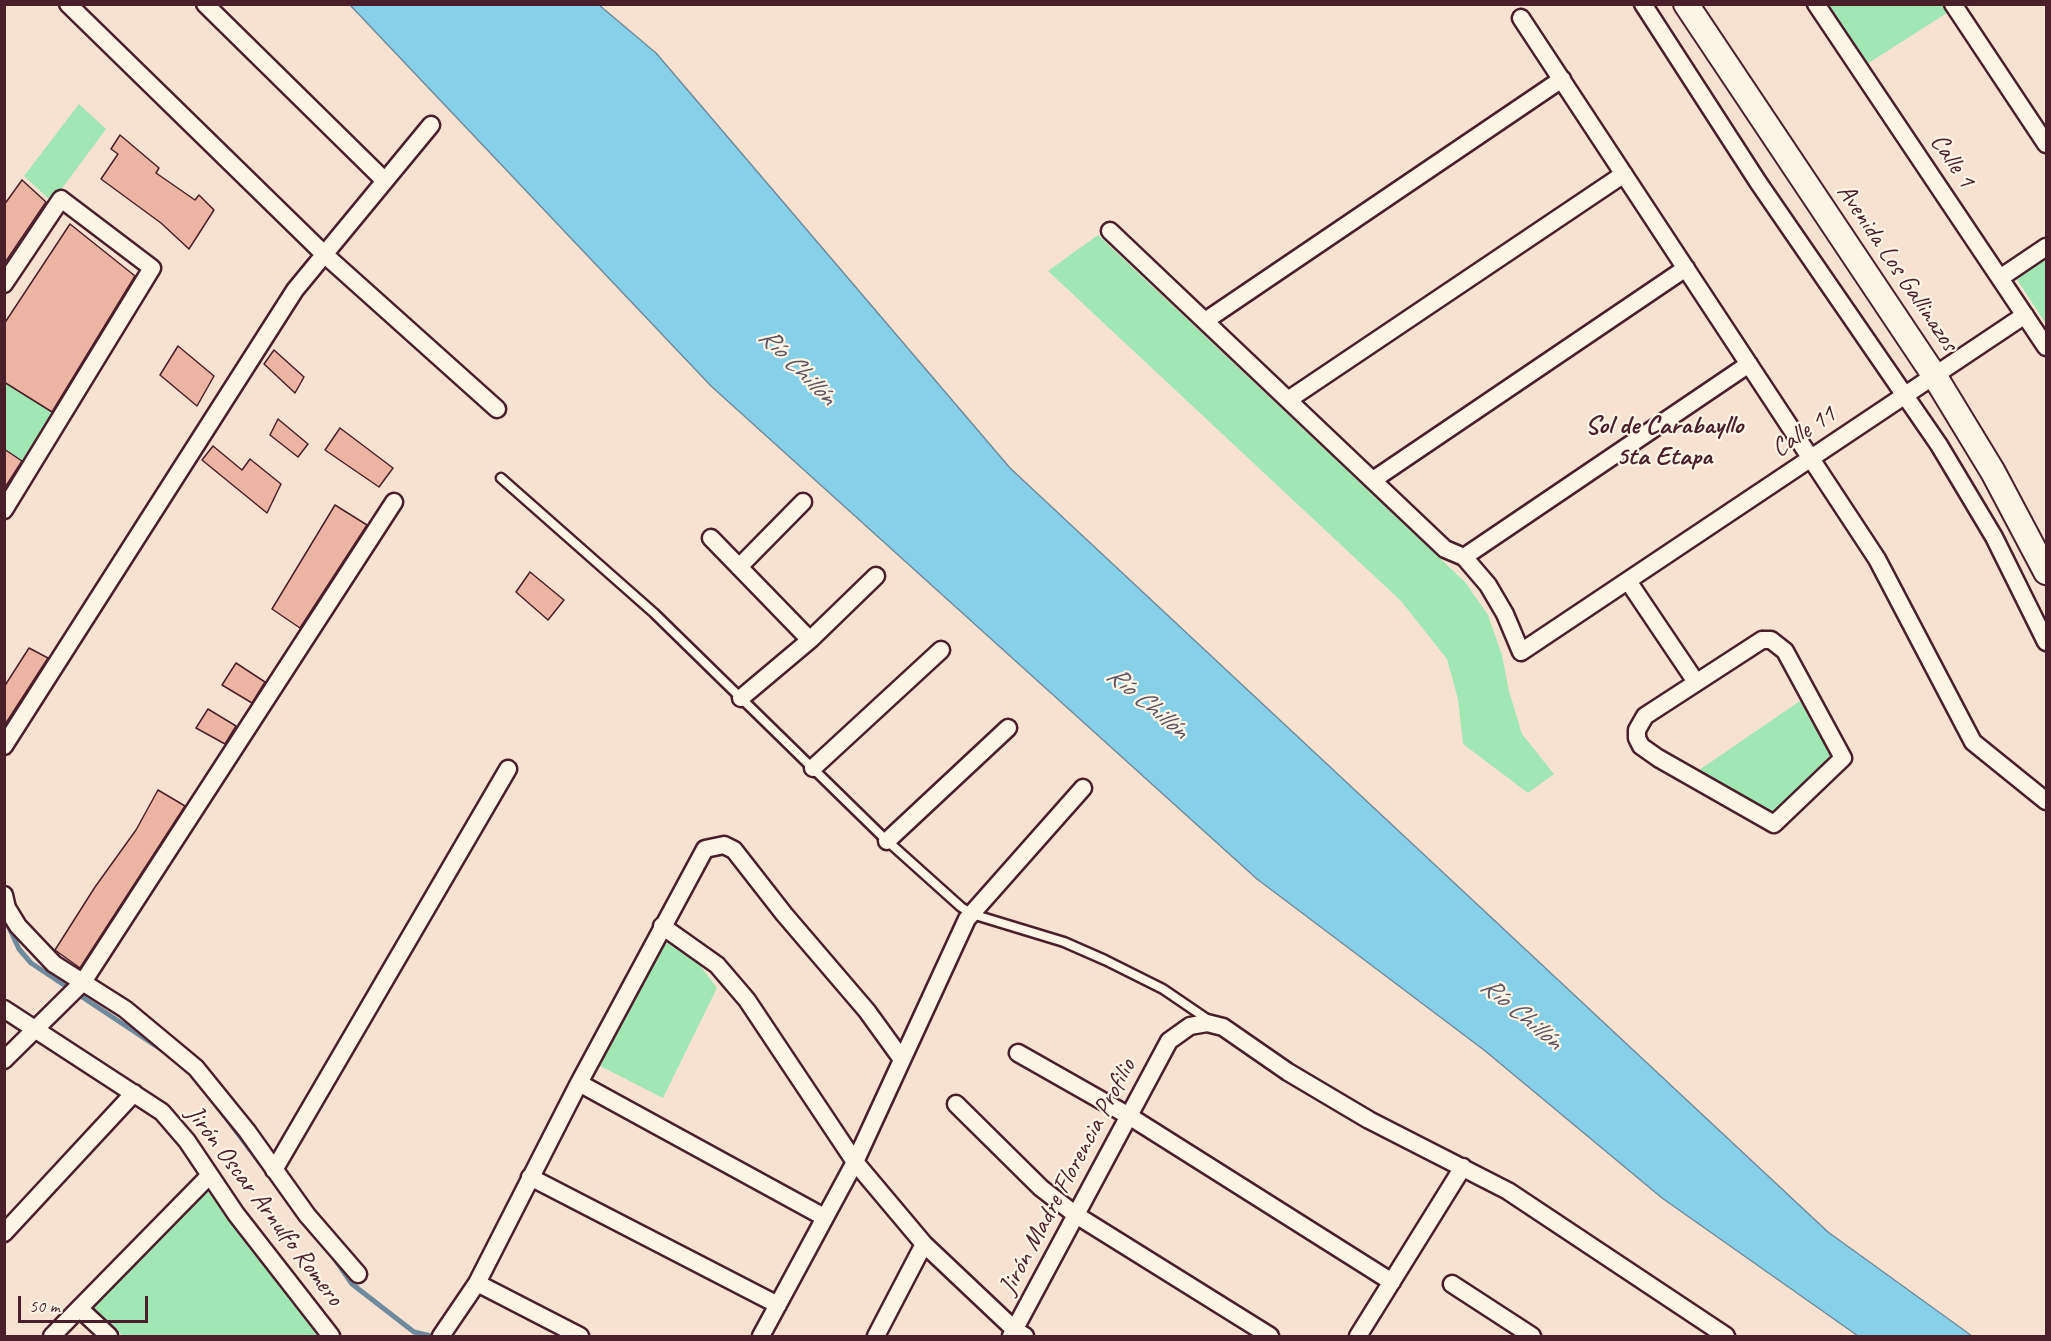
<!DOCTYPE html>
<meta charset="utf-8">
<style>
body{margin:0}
#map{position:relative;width:2051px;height:1341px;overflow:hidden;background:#f7e2d1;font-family:Caveat,sans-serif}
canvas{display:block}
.frame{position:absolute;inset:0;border:6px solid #4a1f2b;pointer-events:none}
.scale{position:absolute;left:18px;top:1296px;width:130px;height:27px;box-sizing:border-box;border:3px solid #4a1f2b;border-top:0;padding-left:8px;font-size:18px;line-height:21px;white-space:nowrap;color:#4a1f2b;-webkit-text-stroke:4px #fcf5e5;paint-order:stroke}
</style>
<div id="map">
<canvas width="2051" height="1341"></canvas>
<div class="frame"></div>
<div class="scale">50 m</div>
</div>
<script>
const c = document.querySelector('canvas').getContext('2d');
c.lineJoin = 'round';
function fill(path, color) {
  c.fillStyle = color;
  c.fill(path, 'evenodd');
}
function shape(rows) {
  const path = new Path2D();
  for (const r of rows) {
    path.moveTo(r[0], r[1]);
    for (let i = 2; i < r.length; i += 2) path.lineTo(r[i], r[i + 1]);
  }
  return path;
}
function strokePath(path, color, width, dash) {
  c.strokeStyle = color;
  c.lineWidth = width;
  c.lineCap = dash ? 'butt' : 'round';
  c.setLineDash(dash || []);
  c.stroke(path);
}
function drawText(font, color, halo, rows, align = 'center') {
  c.font = font + ' Caveat,sans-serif';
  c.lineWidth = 4.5;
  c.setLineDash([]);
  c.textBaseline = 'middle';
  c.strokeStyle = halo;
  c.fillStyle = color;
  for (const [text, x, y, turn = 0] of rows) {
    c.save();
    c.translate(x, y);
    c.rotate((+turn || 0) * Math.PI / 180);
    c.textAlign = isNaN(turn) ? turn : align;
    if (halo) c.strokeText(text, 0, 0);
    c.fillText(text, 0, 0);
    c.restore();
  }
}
fill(shape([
 [1827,5,1942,5,1947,13,1867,64],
 [79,104,106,129,52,202,24,176],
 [1098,235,1465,582,1488,615,1502,655,1509,691,1522,734,1554,774,1528,793,1463,744,1458,699,1447,659,1401,601,1048,271],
 [2046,258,2046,324,2016,278],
 [4,382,55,413,22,461,5,449],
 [1800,701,1832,757,1773,813,1699,770],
 [662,940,696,960,717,988,663,1098,600,1066],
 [206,1189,318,1336,123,1336,92,1307]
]), '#a1e7b4');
const water = shape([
 [350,5,599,5,656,53,1010,468,1828,1232,1972,1336,1858,1336,1662,1198,1484,1050,1257,879,711,386,350,5]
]);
fill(water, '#87d1e8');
strokePath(water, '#6f8a9c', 1.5);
strokePath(shape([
 [5,919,19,949,31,963,168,1054],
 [217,1106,269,1175],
 [334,1258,352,1284,414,1332,431,1336]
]), '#6f8a9c', 5);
const building = shape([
 [120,135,159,168,156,173,195,200,199,195,214,210,189,249,161,223,101,179,118,154,111,149,120,135],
 [22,180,46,202,4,264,4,205,22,180],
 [70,224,135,276,52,412,4,382,4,324,70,224],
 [178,346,214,376,197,406,160,375,178,346],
 [274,350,304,377,295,393,264,364,274,350],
 [278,419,308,444,298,457,270,435,278,419],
 [340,428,393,468,379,487,325,450,340,428],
 [213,446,242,470,250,459,281,484,267,513,202,460,213,446],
 [4,449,22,461,4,489,4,449],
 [335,505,367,525,300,628,272,609,335,505],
 [530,572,564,600,548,620,516,592,530,572],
 [29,648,48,658,4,726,4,687,29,648],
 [236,663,265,682,252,703,222,685,236,663],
 [208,709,236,726,225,744,196,728,208,709],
 [158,790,185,806,80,968,55,950,95,887,136,830,158,790]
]);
fill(building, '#ecb5a3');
strokePath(building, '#4a1f2b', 1.5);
const lane = shape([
 [501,478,654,613,883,837,961,907,972,914,1064,942,1105,960,1163,989,1210,1021]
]);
const street = shape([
 [68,4,324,254,497,409],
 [205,4,385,181],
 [1643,4,1758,182,1939,445,1994,537,2046,642],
 [1816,4,2046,347],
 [1953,4,2046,144],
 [1521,18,1877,559,1973,742,2046,801],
 [1110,231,1445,549,1464,557,1488,585,1505,614,1521,652,2025,315],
 [2000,278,2046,247],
 [4,284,61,199,152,268,4,510],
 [1205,321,1562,79],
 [1288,400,1624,174],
 [1373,480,1686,268],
 [711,538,810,640],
 [1464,557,1749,364],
 [739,567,803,502],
 [1628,581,1696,682],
 [1762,640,1771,640,1785,651,1843,758,1774,824,1658,758,1641,746,1637,738,1637,730,1645,716,1762,640],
 [741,698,810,640,876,576],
 [4,746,295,290,431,125],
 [813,768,941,650],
 [887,841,1008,728],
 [4,895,7,908,18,926,54,964,125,1009,196,1068,247,1131,307,1215,358,1274],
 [662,926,717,965,747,1000,855,1162,924,1244,1015,1330,1025,1336],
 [4,1009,162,1112,187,1141,236,1214,331,1336],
 [1018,1053,1129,1116,1392,1282],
 [4,1060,83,982,394,502],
 [579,1083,824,1217],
 [956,1104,1041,1188,1076,1215,1270,1336],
 [274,1170,508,769],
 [530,1177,778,1305],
 [4,1233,134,1093],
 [477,1283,580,1336],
 [1452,1284,1532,1336],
 [80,1309,109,1336],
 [52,1336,210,1175],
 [441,1336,477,1283,579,1083,705,849,724,845,734,850,784,914,867,1011,901,1058],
 [761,1336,855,1162,967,919,1083,788],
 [876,1336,924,1244],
 [1011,1336,1169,1041,1190,1026,1207,1023,1223,1027,1288,1072,1369,1120,1508,1191,1726,1336],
 [1358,1336,1463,1167]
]);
const secondary = shape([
 [1686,4,1934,375,1993,472,2046,572]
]);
strokePath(lane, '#4a1f2b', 13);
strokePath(street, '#4a1f2b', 21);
strokePath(secondary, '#4a1f2b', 28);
strokePath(lane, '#fcf5e5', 8);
strokePath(street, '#fcf5e5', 16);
strokePath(secondary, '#fcf5e5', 24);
drawText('26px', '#4a1f2b', '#fcf5e5', [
 ["Calle 1",1952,161,56],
 ["Avenida Los Gallinazos",1897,268,56],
 ["Calle 11",1804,432,-34],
 ["Jirón Madre Florencia Profilio",1068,1177,-62],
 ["Jirón Oscar Arnulfo Romero",264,1206,53]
]);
drawText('italic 27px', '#5c5464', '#fcf5e5', [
 ["Río Chillón",797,367,45],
 ["Río Chillón",1147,703,40],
 ["Río Chillón",1521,1014,40]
]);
drawText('bold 27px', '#4a1f2b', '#fcf5e5', [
 ["Sol de Carabayllo",1664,426],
 ["5ta Etapa",1664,457]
]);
</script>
